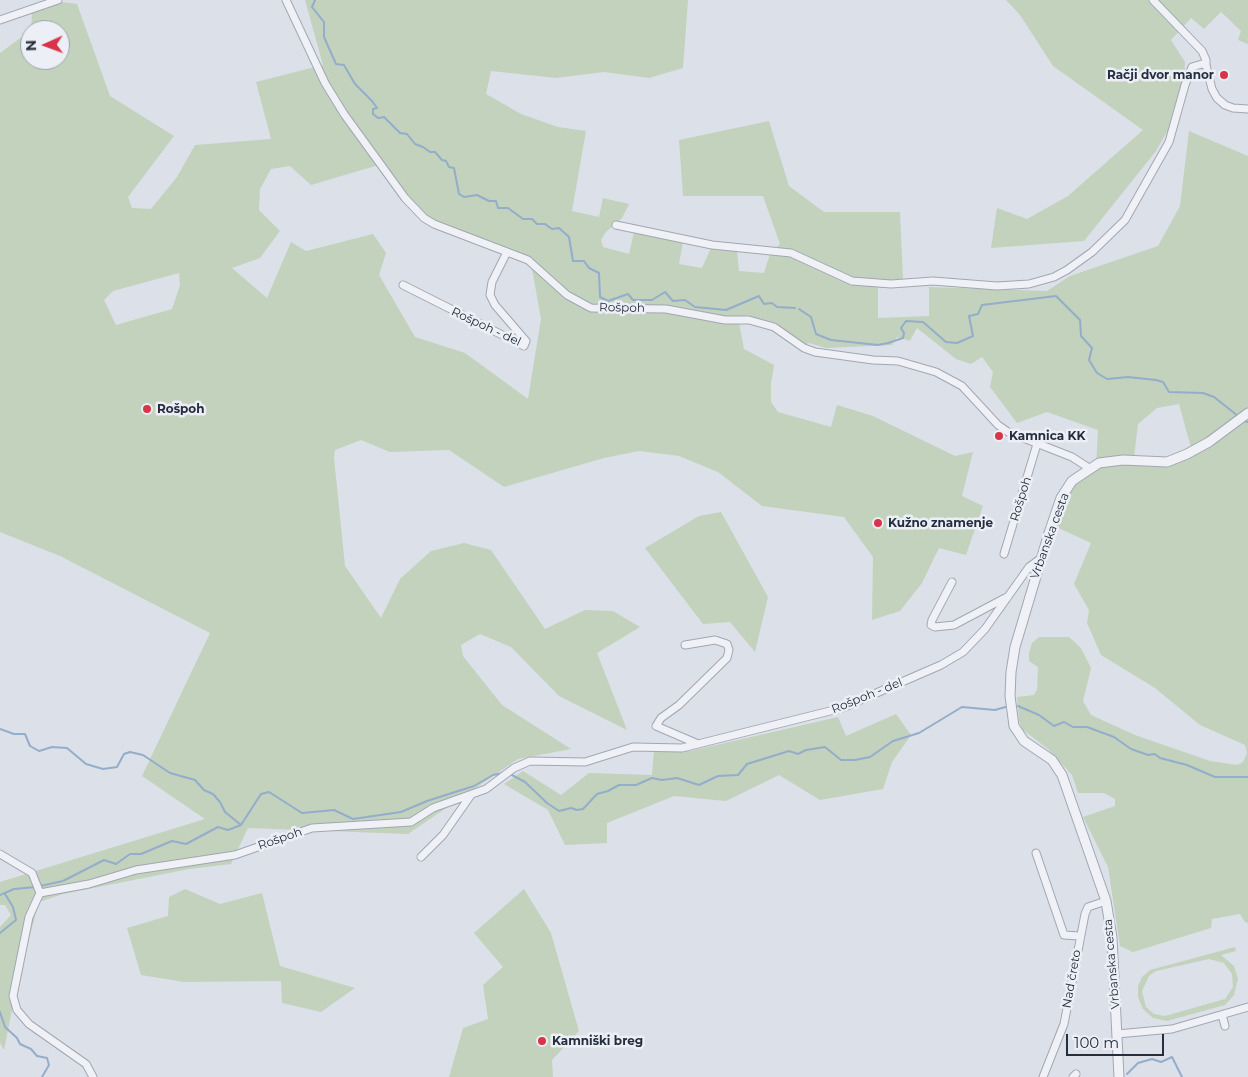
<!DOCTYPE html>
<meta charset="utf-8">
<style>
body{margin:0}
#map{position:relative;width:1248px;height:1077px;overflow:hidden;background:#dce0e8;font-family:Montserrat,sans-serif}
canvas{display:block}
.north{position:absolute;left:20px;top:20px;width:50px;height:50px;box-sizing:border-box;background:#eceff5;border:1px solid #9ca2ac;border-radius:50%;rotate:268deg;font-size:14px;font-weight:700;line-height:20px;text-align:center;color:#252e3f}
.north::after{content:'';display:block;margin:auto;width:18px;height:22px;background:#d9354a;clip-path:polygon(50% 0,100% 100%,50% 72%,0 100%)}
.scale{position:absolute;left:1066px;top:1034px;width:98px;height:22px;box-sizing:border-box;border:2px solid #252e3f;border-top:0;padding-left:6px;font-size:15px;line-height:18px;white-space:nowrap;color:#252e3f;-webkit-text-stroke:4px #eceff5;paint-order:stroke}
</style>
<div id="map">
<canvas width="1248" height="1077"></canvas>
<div class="north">N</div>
<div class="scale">100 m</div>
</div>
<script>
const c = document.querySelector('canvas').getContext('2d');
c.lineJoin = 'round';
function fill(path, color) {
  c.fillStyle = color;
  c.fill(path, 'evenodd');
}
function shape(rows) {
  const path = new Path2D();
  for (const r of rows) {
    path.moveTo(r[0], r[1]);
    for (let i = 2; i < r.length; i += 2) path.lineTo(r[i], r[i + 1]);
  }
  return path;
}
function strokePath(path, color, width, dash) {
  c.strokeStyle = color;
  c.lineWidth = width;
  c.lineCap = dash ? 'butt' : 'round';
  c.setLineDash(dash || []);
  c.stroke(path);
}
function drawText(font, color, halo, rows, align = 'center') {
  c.font = font + ' Montserrat,sans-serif';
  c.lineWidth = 5;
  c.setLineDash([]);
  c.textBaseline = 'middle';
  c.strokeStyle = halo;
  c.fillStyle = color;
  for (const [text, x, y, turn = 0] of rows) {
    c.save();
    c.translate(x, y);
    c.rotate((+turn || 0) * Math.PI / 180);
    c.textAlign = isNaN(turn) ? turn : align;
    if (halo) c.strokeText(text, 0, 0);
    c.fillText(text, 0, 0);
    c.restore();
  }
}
fill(shape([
 [305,0,688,0,683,68,649,78,604,72,556,78,491,71,486,94,521,114,558,127,586,131,572,211,599,217,603,198,629,204,622,218,606,232,601,240,603,247,629,254,634,232,683,242,679,264,702,268,711,248,737,250,739,271,764,273,770,254,780,244,763,196,683,196,679,140,769,121,789,186,824,212,900,212,903,280,878,282,878,318,929,316,929,287,1047,291,1070,276,1158,246,1180,206,1189,131,1248,156,1248,923,1245,922,1240,914,1212,919,1211,928,1133,952,1120,946,1108,867,1083,817,1115,806,1115,799,1104,793,1078,793,1072,775,1048,749,1022,729,1019,720,1017,697,1034,695,1037,690,1038,667,1029,661,1029,653,1032,643,1039,637,1069,637,1081,648,1091,668,1083,701,1091,715,1135,735,1210,761,1237,765,1243,762,1247,753,1245,745,1200,725,1155,688,1101,655,1087,623,1089,610,1074,584,1091,543,1054,526,1061,500,1076,483,1096,468,1098,430,1047,412,1017,423,990,387,993,372,982,357,971,364,956,359,917,328,910,341,897,337,892,345,826,348,809,343,805,345,763,319,738,317,744,349,774,365,771,384,771,402,778,412,831,427,837,405,873,416,955,456,973,452,962,496,983,506,966,555,939,548,922,583,900,611,872,620,873,557,844,517,762,506,718,472,679,456,639,451,604,458,504,487,449,450,390,452,361,440,335,450,334,458,345,566,381,618,400,579,431,551,464,543,491,550,545,629,585,610,613,611,640,627,597,653,627,730,559,696,511,647,480,634,461,645,463,656,502,705,571,749,518,759,408,834,248,828,231,864,189,869,63,894,39,902,19,975,4,1050,0,1043,0,927,11,915,5,905,0,905,0,882,205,819,142,776,210,633,60,556,0,532,0,53,30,31,30,60,60,60,60,30,31,30,32,13,62,2,77,4,110,96,174,136,128,197,132,208,151,209,177,177,195,145,271,139,256,82,323,65],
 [382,164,427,219,531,263,541,319,528,399,465,353,415,337,379,275,386,253,373,234,306,251,291,242,267,298,232,268,260,258,280,231,259,210,260,189,271,169,290,166,311,185],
 [179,273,180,285,172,309,116,325,104,300,113,291],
 [1179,404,1193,455,1160,466,1133,465,1138,424,1157,408],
 [1006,0,1248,0,1248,44,1238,40,1241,31,1221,12,1204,29,1191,18,1171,40,1185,62,1183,89,1172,123,1156,151,1084,241,991,248,997,208,1027,219,1068,196,1143,130,1053,66,1020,15],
 [721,512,768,597,755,652,730,622,703,624,645,548,699,516],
 [896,714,911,735,892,762,883,789,820,800,779,775,726,801,674,796,607,823,607,843,565,845,548,810,504,784,523,771,561,795,589,773,652,775,654,751,690,751,838,717,846,736],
 [185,889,220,904,262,893,280,966,355,988,321,1012,282,1003,281,981,184,982,141,975,127,928,168,916,169,897],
 [524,889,551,933,579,1031,552,1060,553,1077,449,1077,463,1028,488,1019,483,985,503,967,474,933],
 [1235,947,1236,951,1221,955,1234,966,1238,979,1234,995,1225,1005,1167,1021,1153,1018,1143,1009,1138,997,1138,986,1142,977,1150,970],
 [1209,959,1224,963,1232,974,1233,987,1225,999,1165,1016,1154,1014,1146,1007,1142,991,1149,976,1156,971]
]), '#c2d2bd');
strokePath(shape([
 [315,0,312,7,324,22,324,37,336,64,344,65,355,84,372,101,377,108,373,109,373,114,378,118,384,117,400,133,407,134,415,144,423,147,430,152,435,152,442,160,446,161,449,167,454,168,459,194,464,197,477,195,489,201,496,201,498,208,508,208,523,219,532,219,537,224,545,224,552,229,559,228,569,237,573,261,584,261,589,268,599,273,600,297,608,301,628,294,633,300,652,300,665,292,673,301,685,300,695,307,726,310,759,296,764,304,772,303,777,307,795,308],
 [799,309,811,317,816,334,831,340,878,345,888,343,903,338,904,333,901,328,906,321,923,322,946,342,957,343,973,336,969,316,978,314,982,305,1056,296,1080,320,1081,336,1092,348,1089,360,1097,373,1107,379,1128,377,1156,380,1163,382,1169,392,1203,393,1214,397,1238,416],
 [1242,421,1248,422],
 [1018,706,1039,715,1054,726,1064,722,1073,727,1087,727,1114,737,1131,749,1148,755,1155,754,1160,758,1187,765,1215,777,1248,777],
 [0,729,14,734,25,734,30,746,39,751,52,747,67,748,86,764,103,769,117,767,124,754,130,752,143,755,170,773,195,780,204,790,213,794,220,802,225,812,241,825],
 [510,774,525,782,547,803,559,811,571,808,577,810,583,809,597,794,608,791,619,785,636,785,652,778,662,780,677,778,699,785,718,776,738,775,747,764,789,751,798,754,806,750,825,747,841,760,855,760,870,757,893,741,919,733,962,707,995,710,1009,706],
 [40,886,63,881,104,860,116,864,130,854,141,854,172,841,186,844,218,827,228,830,241,825,261,794,269,792,302,813,334,810,353,819,401,812,427,801,474,786,493,775,503,773],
 [0,895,14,889,36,887],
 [0,933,16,920,13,907,5,894],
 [0,1012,5,1027,17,1038,20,1044,31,1049,37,1056,47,1058,49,1065,42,1077],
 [1127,1074,1138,1063,1152,1059,1161,1062,1172,1057,1182,1077]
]), '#94adcb', 2);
const minor = shape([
 [286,0,325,83,344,114,405,198,424,218,434,224,528,260,567,295,591,308,666,309,725,320,749,320,774,327,804,348,815,352,873,360,898,361,936,372,962,386,998,425,1008,432,1072,457,1089,468],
 [1153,0,1202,51,1206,60,1206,65],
 [0,20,58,0],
 [616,225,712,245,791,253,852,281,891,284,933,281,997,286,1029,284,1054,277,1067,270,1092,252,1125,220,1169,142,1185,85,1192,67,1202,64,1206,65,1212,89,1217,98,1225,105,1233,108,1248,109],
 [403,285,524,346,526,341,495,305,490,295,492,282,507,252],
 [1004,554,1037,444],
 [952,582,932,620,931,625,935,627,954,625,1005,598],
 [685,645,715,640,727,644,729,650,727,658,679,705,661,718,656,726,698,744],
 [1036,853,1064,935,1079,936],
 [0,854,32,873,40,893],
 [421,857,443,835,471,795],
 [40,893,89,884,136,870,235,855,312,828,411,822,433,808,486,789,514,768,530,761,585,762,633,747,682,748,842,708,941,665,963,652,985,629,1029,567,1040,559],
 [40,893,29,917,13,996,17,1010,29,1024,86,1064,93,1077],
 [1222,1015,1225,1026],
 [1117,1034,1172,1029,1248,1007],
 [1043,1077,1064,1024,1085,914,1088,907,1106,901],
 [1073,1077,1076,1074]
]);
const tertiary = shape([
 [1119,1077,1112,938,1106,901,1062,775,1052,760,1024,741,1014,726,1010,696,1011,672,1015,647,1049,533,1061,498,1072,481,1099,463,1123,460,1167,462,1187,454,1209,442,1248,413]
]);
strokePath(minor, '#a1a7b2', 9);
strokePath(tertiary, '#a1a7b2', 11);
strokePath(minor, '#eff1f6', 7);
strokePath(tertiary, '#eff1f6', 9);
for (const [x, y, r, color] of [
 [1224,75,5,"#d9354a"],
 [147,409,5,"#d9354a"],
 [999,436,5,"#d9354a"],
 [878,523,5,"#d9354a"],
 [542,1041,5,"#d9354a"]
]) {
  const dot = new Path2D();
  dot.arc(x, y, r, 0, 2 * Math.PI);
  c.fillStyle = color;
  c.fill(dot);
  strokePath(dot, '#eceff5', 2);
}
drawText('bold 12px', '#252e3f', '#eceff5', [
 ["Račji dvor manor",1214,75,"right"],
 ["Rošpoh",157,409],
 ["Kamnica KK",1009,436],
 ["Kužno znamenje",888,523],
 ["Kamniški breg",552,1041]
], 'left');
drawText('12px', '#252e3f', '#eceff5', [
 ["Rošpoh",622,308,1],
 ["Rošpoh - del",486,327,25],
 ["Rošpoh",1021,499,-73],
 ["Vrbanska cesta",1050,536,-70],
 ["Rošpoh - del",867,696,-22],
 ["Rošpoh",280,839,-19],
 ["Vrbanska cesta",1112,964,-95],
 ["Nad čreto",1072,979,-80]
]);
</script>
